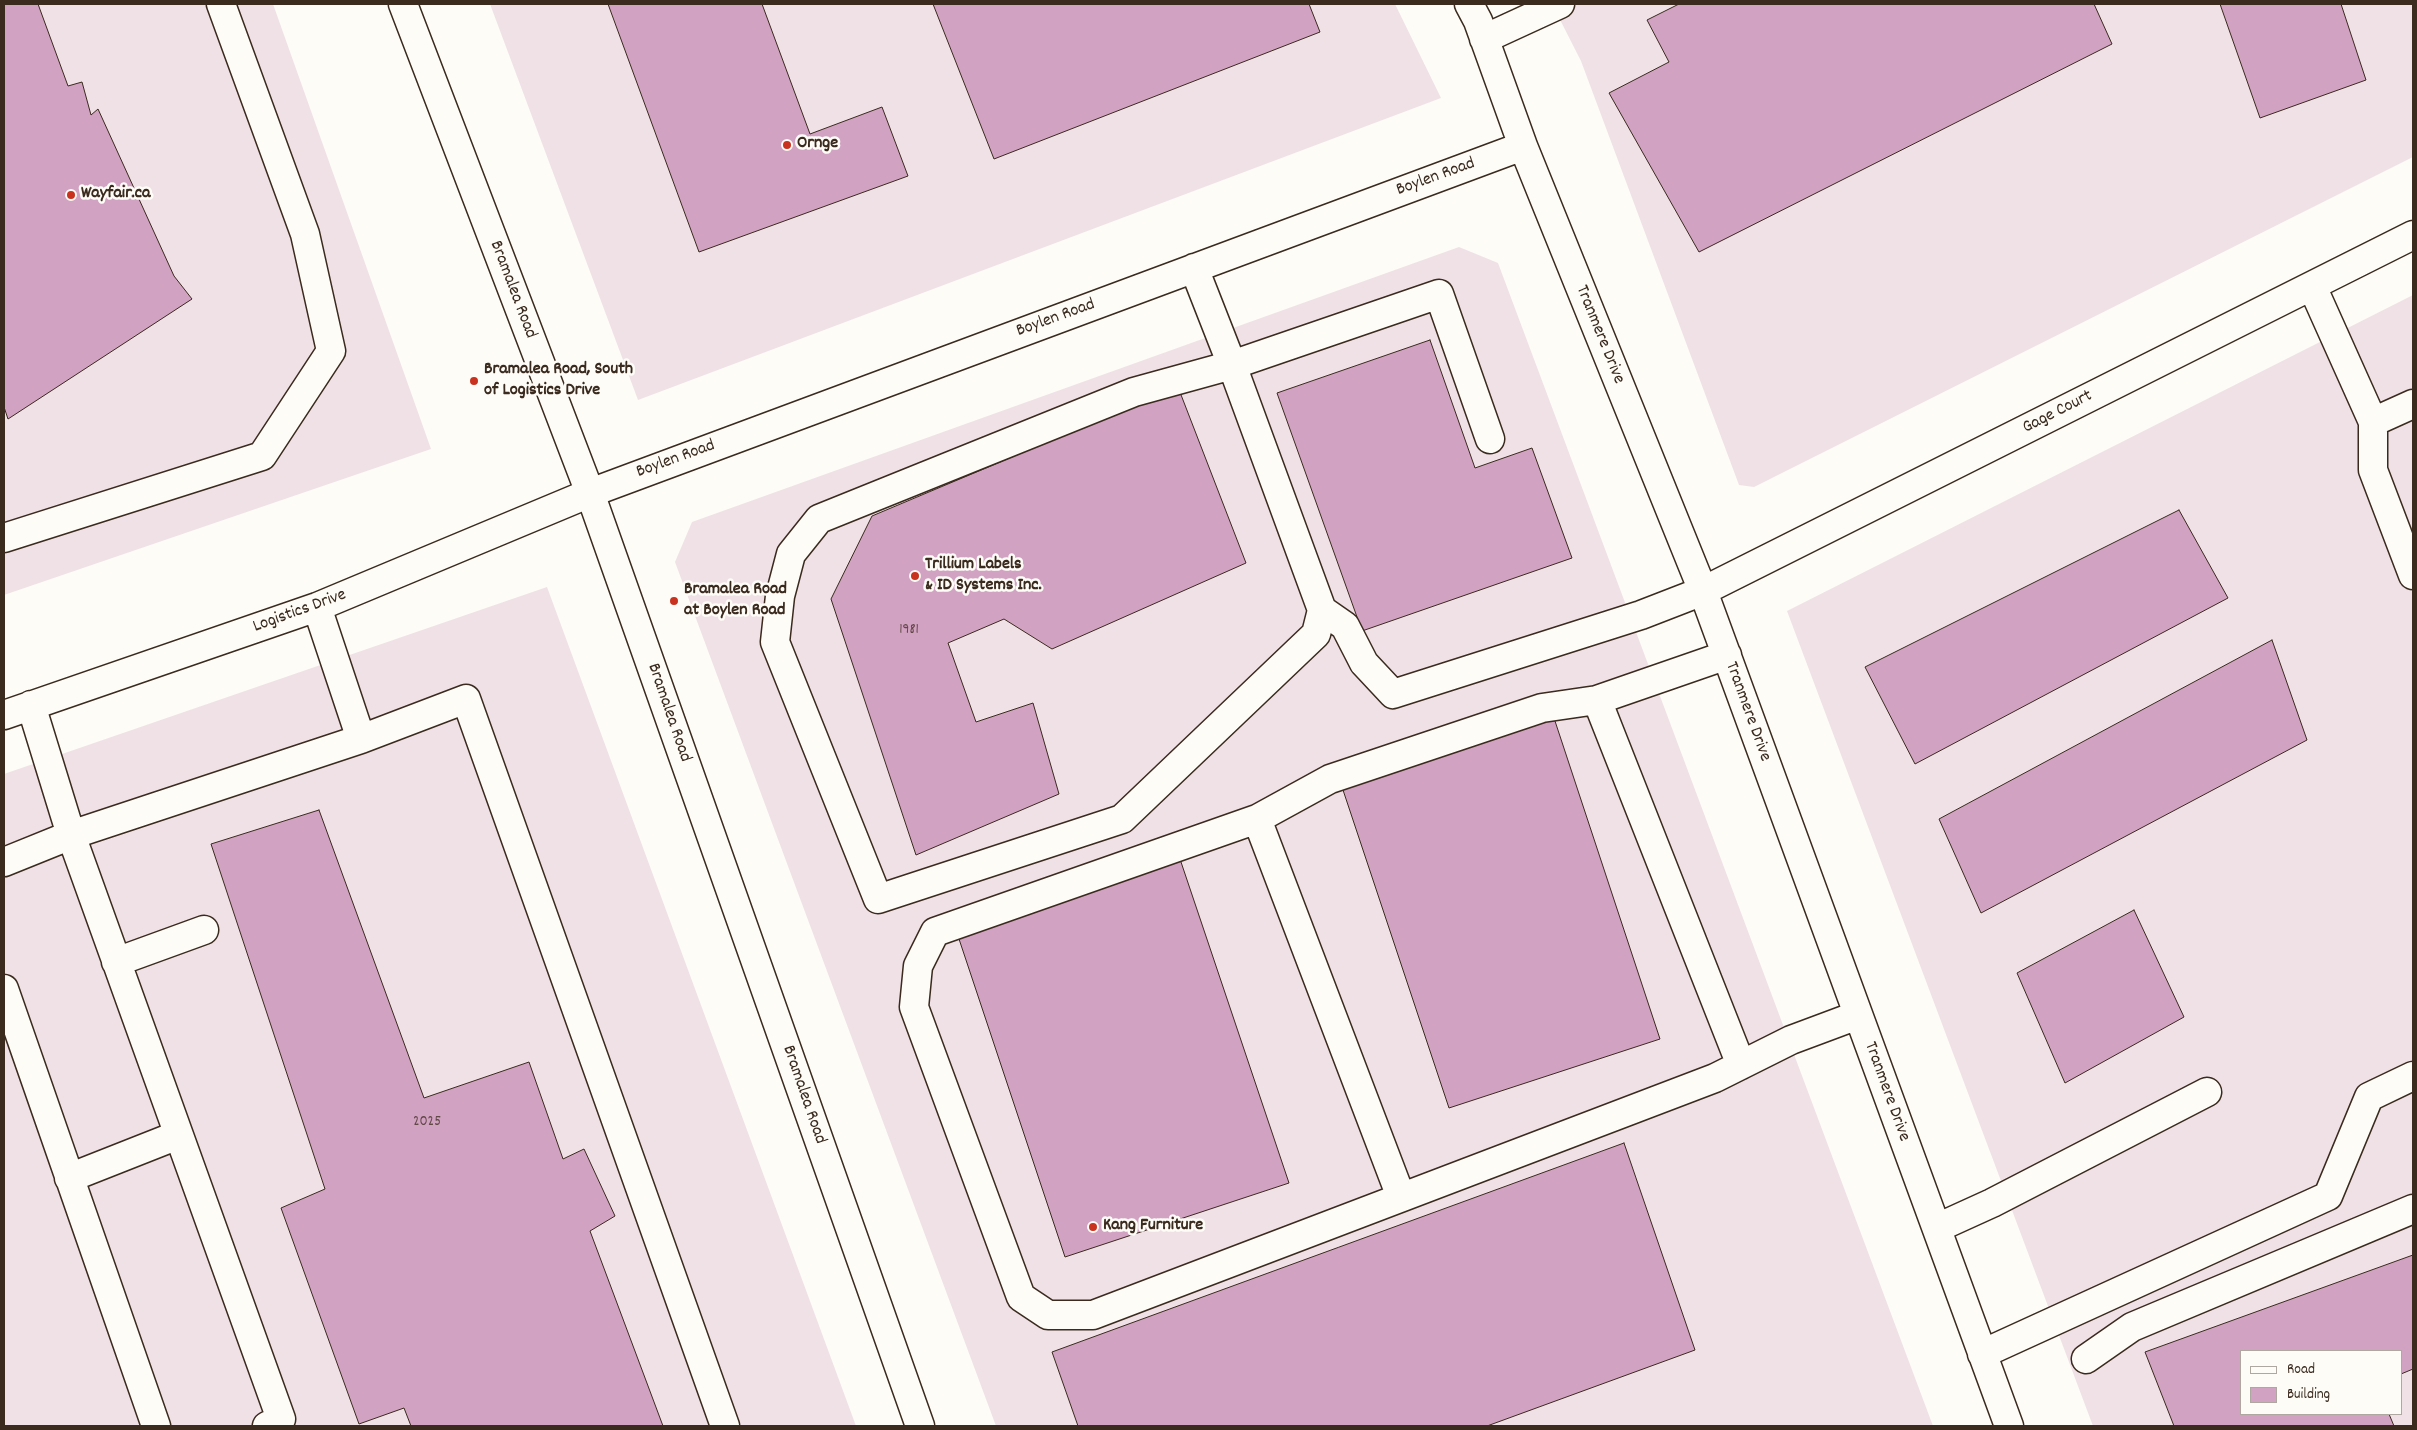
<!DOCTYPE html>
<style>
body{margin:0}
#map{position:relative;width:2417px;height:1430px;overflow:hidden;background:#fdfcf7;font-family:Dekko,sans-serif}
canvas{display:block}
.frame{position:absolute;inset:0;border:5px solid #3b2a1e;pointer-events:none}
.legend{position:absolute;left:2240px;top:1350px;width:162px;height:65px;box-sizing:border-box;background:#fdfcf7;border:1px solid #afa8a0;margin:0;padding:6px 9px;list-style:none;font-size:15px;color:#3b2a1e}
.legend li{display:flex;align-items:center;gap:10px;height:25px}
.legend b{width:25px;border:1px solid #afa8a0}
</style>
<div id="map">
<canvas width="2417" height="1430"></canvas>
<div class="frame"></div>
<ul class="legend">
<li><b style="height:6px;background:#fdfcf7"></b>Road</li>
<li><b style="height:14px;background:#d2a2c2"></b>Building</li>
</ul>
</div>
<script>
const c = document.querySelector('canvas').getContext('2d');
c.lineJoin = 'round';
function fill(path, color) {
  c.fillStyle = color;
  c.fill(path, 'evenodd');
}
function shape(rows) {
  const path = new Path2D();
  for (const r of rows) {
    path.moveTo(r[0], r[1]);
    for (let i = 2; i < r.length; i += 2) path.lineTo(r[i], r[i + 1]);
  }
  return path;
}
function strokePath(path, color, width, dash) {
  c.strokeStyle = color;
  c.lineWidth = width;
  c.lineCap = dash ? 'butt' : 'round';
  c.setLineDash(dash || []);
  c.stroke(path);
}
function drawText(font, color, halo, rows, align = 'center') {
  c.font = font + ' Dekko,sans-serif';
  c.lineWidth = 5;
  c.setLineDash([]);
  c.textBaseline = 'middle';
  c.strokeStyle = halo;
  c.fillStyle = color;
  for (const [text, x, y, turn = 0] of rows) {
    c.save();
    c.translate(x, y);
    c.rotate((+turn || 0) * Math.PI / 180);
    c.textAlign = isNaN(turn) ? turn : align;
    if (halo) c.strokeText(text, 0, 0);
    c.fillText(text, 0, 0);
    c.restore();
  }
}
fill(shape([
 [4,4,273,4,431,449,4,595],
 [490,4,1395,4,1441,98,638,400],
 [1552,4,2413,4,2413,157,1754,487,1739,485,1581,61],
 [1459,247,1498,263,1933,1426,996,1426,675,562,692,522],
 [2413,295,2413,1426,2093,1426,1787,611],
 [2241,1351,2401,1351,2401,1414,2241,1414],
 [547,587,856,1426,4,1426,4,774]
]), '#f0e1e7');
const building = shape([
 [4,4,38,4,68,86,82,82,91,115,98,109,174,276,192,299,8,419,4,407,4,4],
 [608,4,762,4,810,134,882,107,908,176,699,252,608,4],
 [933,4,1309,4,1320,32,994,159,933,4],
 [1679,4,2094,4,2112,44,1699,252,1609,93,1669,62,1647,20,1679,4],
 [2220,4,2341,4,2366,80,2260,118,2220,4],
 [1430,340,1475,468,1532,448,1572,558,1362,631,1277,393,1430,340],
 [1178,387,1246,563,1052,649,1004,619,948,643,976,722,1033,703,1059,794,916,855,831,599,872,516,1178,387],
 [2179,510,2228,598,1915,764,1865,667,2179,510],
 [2272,640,2307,740,1981,913,1939,819,2272,640],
 [1552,712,1660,1039,1449,1108,1340,781,1552,712],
 [319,810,424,1098,529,1062,563,1159,584,1149,615,1216,590,1231,663,1426,411,1426,404,1408,359,1424,281,1208,325,1189,211,844,319,810],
 [1180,859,1289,1183,1065,1257,957,933,1180,859],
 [2134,910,2184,1017,2065,1083,2017,973,2134,910],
 [1624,1143,1695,1350,1487,1426,1078,1426,1052,1352,1624,1143],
 [2413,1255,2413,1369,2401,1374,2401,1351,2241,1351,2241,1414,2389,1414,2394,1426,2174,1426,2145,1352,2413,1255]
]);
fill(building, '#d2a2c2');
strokePath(building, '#3b2a1e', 1);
const minor = shape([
 [1469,4,1478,21,1523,146,1703,591,2009,1426],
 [1484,39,1560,4],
 [1194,268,1232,365,1134,392,819,519,791,554,780,596,775,642,878,899,1122,819,1316,634,1322,610,1232,365,1439,294,1490,439],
 [2312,286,2373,422,2413,404],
 [2373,422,2373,470,2413,575],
 [4,538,262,456,331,351,305,234,221,4],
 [317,607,361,739],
 [1322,610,1345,626,1364,663,1393,694,1641,615,1703,591,2413,235],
 [1727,655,1597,700,1542,708,1330,779,1257,819,935,932,918,966,914,1007,1021,1297,1048,1315,1093,1315,1715,1078,1791,1040,1858,1015],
 [1597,700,1741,1065],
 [4,715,317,607,590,493,1523,146],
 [1257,819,1401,1197],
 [4,862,71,835,31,705],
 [116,962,204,930],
 [4,989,156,1426],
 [69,1178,178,1135],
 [1937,1228,1992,1203,2207,1092],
 [1982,1354,2328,1196,2369,1097,2413,1076],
 [2086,1359,2132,1327,2413,1209],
 [267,1426,281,1419,71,835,361,739,466,699,725,1426]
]);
const major = shape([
 [403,4,590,493,920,1426]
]);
strokePath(minor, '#3b2a1e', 31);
strokePath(major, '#3b2a1e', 31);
strokePath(minor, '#fdfcf7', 28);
strokePath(major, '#fdfcf7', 28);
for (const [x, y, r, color] of [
 [787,145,5,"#c8321e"],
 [71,195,5,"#c8321e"],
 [474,381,5,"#c8321e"],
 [915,576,5,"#c8321e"],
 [674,601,5,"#c8321e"],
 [1093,1227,5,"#c8321e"]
]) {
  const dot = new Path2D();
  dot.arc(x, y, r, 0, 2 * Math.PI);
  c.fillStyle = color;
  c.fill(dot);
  strokePath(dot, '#fdfcf7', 2);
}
drawText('15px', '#614847', null, [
 ["1981",909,631],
 ["2025",427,1123]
]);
drawText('bold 18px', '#3b2a1e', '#fdfcf7', [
 ["Ornge",797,145],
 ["Wayfair.ca",81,195],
 ["Bramalea Road, South",484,371],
 ["of Logistics Drive",484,392],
 ["Trillium Labels",925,566],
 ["& ID Systems Inc.",925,587],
 ["Bramalea Road",684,591],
 ["at Boylen Road",684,612],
 ["Kang Furniture",1103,1227]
], 'left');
drawText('18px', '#3b2a1e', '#fdfcf7', [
 ["Boylen Road",1436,178,-20],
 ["Bramalea Road",512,290,69],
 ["Boylen Road",1056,319,-20],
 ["Tranmere Drive",1599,335,68],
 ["Gage Court",2058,413,-27],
 ["Boylen Road",676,460,-20],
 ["Logistics Drive",300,612,-20],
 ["Tranmere Drive",1747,712,70],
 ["Bramalea Road",668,713,71],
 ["Tranmere Drive",1886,1092,70],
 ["Bramalea Road",803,1095,71]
]);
</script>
